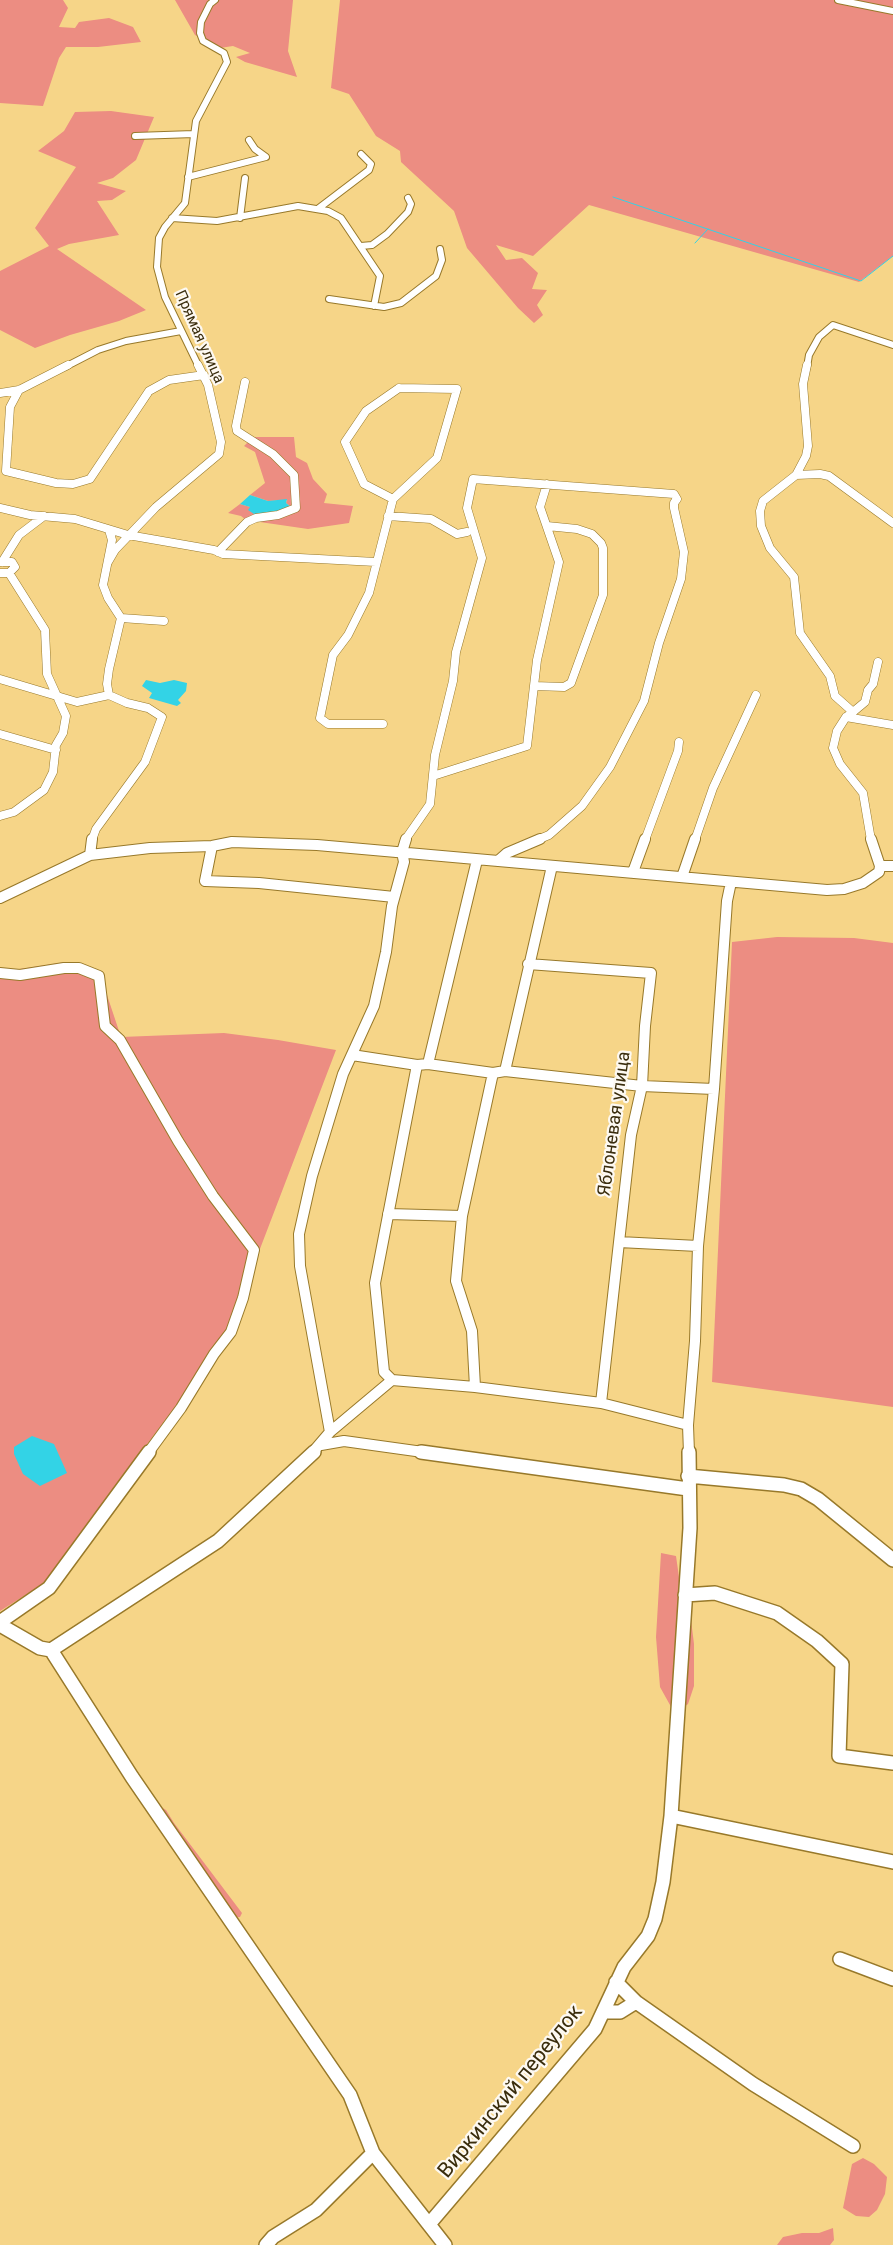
<!DOCTYPE html>
<meta charset="utf-8">
<style>
body{margin:0}
canvas{display:block;background:#f6d588}
</style>
<canvas width="893" height="2245"></canvas>
<script>
const c = document.querySelector('canvas').getContext('2d');
c.lineJoin = 'round';
function fill(path, color) {
  c.fillStyle = color;
  c.fill(path, 'evenodd');
}
function shape(rows) {
  const path = new Path2D();
  for (const r of rows) {
    path.moveTo(r[0], r[1]);
    for (let i = 2; i < r.length; i += 2) path.lineTo(r[i], r[i + 1]);
  }
  return path;
}
function strokePath(path, color, width, dash) {
  c.strokeStyle = color;
  c.lineWidth = width;
  c.lineCap = dash ? 'butt' : 'round';
  c.setLineDash(dash || []);
  c.stroke(path);
}
function drawText(font, color, halo, rows, align = 'center') {
  c.font = font + ' Roboto,sans-serif';
  c.lineWidth = 4.5;
  c.setLineDash([]);
  c.textBaseline = 'middle';
  c.strokeStyle = halo;
  c.fillStyle = color;
  for (const [text, x, y, turn = 0] of rows) {
    c.save();
    c.translate(x, y);
    c.rotate((+turn || 0) * Math.PI / 180);
    c.textAlign = isNaN(turn) ? turn : align;
    if (halo) c.strokeText(text, 0, 0);
    c.fillText(text, 0, 0);
    c.restore();
  }
}
fill(shape([
 [0,0,63,0,68,8,59,27,75,28,79,22,109,18,133,27,141,42,98,47,66,47,59,58,43,106,0,103],
 [175,0,293,0,288,51,297,77,245,62,236,57,250,53,233,46,220,48,195,35],
 [340,0,893,0,893,256,859,282,589,205,533,256,496,245,506,260,522,258,538,273,532,289,547,290,537,305,543,315,534,323,518,308,467,248,454,211,401,162,400,151,376,136,349,94,331,88],
 [111,111,154,117,136,160,113,178,97,183,126,191,112,200,97,201,119,235,69,244,57,249,146,310,119,321,70,335,35,348,0,330,0,271,49,246,35,228,76,167,38,151,64,131,75,112],
 [253,437,294,437,296,457,307,463,313,479,327,494,324,503,353,506,349,523,308,529,246,520,241,516,228,513,240,504,250,507,290,506,286,503,287,500,268,501,250,495,265,483,255,452,244,446],
 [777,937,854,938,893,943,893,1407,712,1382,732,942],
 [66,962,101,977,121,1037,224,1033,278,1040,336,1050,237,1309,221,1345,43,1584,0,1611,0,972],
 [661,1553,676,1556,683,1605,691,1620,694,1644,694,1686,688,1704,675,1714,660,1687,656,1637],
 [161,1807,166,1810,174,1823,242,1913,240,1917,234,1918,157,1811],
 [863,2158,874,2164,887,2177,885,2194,877,2210,869,2217,856,2216,843,2208,852,2164],
 [833,2228,834,2240,830,2245,777,2245,783,2237,802,2233,819,2233]
]), '#ec8d82');
fill(shape([
 [250,495,268,501,287,499,286,503,291,507,274,512,254,514,248,510,250,507,240,504],
 [146,680,160,683,174,680,187,683,186,691,178,700,181,703,177,706,149,698,152,693,142,686],
 [32,1436,54,1444,67,1473,40,1486,23,1474,14,1454,14,1447]
]), '#33d3e6');
strokePath(shape([
 [613,197,861,281,893,256],
 [695,243,708,229]
]), '#33d3e6', 1);
const minorFar3 = shape([
 [838,0,893,11],
 [135,136,194,134],
 [188,177,266,157,255,149,249,140],
 [319,208,369,170,371,164,361,154],
 [172,218,217,221,298,206,328,211,341,218,380,276,374,306],
 [240,218,245,178],
 [361,246,372,245,387,234,408,212,411,204,408,198],
 [329,299,384,307,401,303,436,276,442,260,440,249],
 [65,367,98,350,126,341,181,331],
 [199,367,165,297,157,267,159,238,165,227,185,203,196,121,227,62,224,53,203,41,200,33,201,22,210,4,215,0],
 [807,367,809,355,819,337,833,325,893,345]
]);
const minorFar2 = shape([
 [807,365,803,384,808,446,806,456,796,475,763,501,760,511,761,526,770,548,794,577,800,633,830,676,835,696,853,712,846,717,837,731,833,748,840,764,863,793,871,840],
 [399,388,457,389,437,458,393,499,364,484,345,442,366,411,399,388],
 [19,390,10,407,6,471,56,483,73,484,90,479,149,391,169,380,204,375],
 [0,393,19,390,68,365],
 [796,475,820,474,829,476,893,523],
 [0,508,30,515,75,519,128,535,214,550,223,554,376,562],
 [388,516,431,519,457,534,467,532],
 [218,552,247,522,256,518,278,515,296,508,294,475,273,454,237,431,236,426,245,382],
 [0,562,12,562,15,567,9,573,0,573],
 [2,562,19,535,44,516],
 [108,562,115,550,156,507,219,454,221,442,208,385,198,365],
 [121,618,164,621],
 [0,679,77,702,109,695],
 [534,686,564,687,571,683,603,595,603,548,601,543,592,534,577,529,547,526],
 [853,712,865,702,868,690,873,684,878,662],
 [846,717,893,725],
 [383,724,328,724,320,718,333,655,348,635,369,593,393,499],
 [0,734,56,750],
 [433,776,527,746,537,660,559,562,540,507,547,484],
 [0,816,14,812,44,790,53,772,56,745,63,733,66,716,47,674,45,630,9,573],
 [92,840,96,829,145,762,162,717,148,708,127,703,109,695,107,684,109,669,121,618,108,598,103,585,112,540,109,530],
 [405,840,430,804,435,755,453,681,456,652,482,558,467,508,473,479,674,494,677,499,674,503,674,508,684,552,681,579,659,643,644,701,610,767,582,806,549,835,537,840],
 [645,840,678,751,679,742],
 [695,840,713,788,756,695]
]);
const minorFar1 = shape([
 [212,846,205,881,259,883,394,897],
 [90,855,92,839],
 [498,861,507,853,540,839],
 [880,866,893,866],
 [633,872,645,839],
 [682,877,695,839],
 [0,898,90,855,150,848,212,846,232,842,317,845,827,890,844,889,863,883,879,872,880,866,871,839],
 [528,964,651,973,645,1026,642,1086,631,1135,601,1403],
 [0,973,20,975,64,968,79,968,99,976,105,1026,120,1040,178,1141,213,1196,254,1250,243,1298,231,1332,214,1354,181,1408,148,1453],
 [352,1055,417,1065,428,1064,493,1073,505,1071,642,1086,714,1089],
 [428,1064,477,860],
 [505,1071,552,866],
 [388,1214,462,1216],
 [619,1242,698,1246],
 [392,1380,384,1372,375,1283,417,1065],
 [475,1387,472,1331,456,1281,462,1216,493,1073],
 [330,1432,300,1266,299,1234,312,1176,343,1074,374,1006,386,952,392,906,404,862,402,852,406,839],
 [321,1445,344,1441,430,1453],
 [312,1453,330,1432,392,1380,475,1387,601,1403,688,1425],
 [689,1453,688,1425,695,1341,698,1246,714,1089,727,901,731,882]
]);
const minor = shape([
 [421,1452,688,1489],
 [688,1476,784,1485,801,1489,818,1499,893,1560],
 [685,1595,715,1593,777,1613,817,1641,842,1664,839,1756,893,1763],
 [0,1622,49,1588,149,1452],
 [0,1625,40,1648,51,1650,218,1541,314,1452],
 [51,1650,132,1777,350,2095,373,2153,445,2245],
 [671,1816,893,1862],
 [840,1959,893,1979],
 [616,1982,636,2002,753,2084,853,2146],
 [604,2012,620,2012,636,2002],
 [430,2223,595,2029,624,1967,648,1936,655,1919,663,1882,671,1816,690,1528,689,1452],
 [266,2245,273,2237,316,2210,373,2153]
]);
strokePath(minorFar3, '#98792a', 8);
strokePath(minorFar2, '#98792a', 9);
strokePath(minorFar1, '#98792a', 12);
strokePath(minor, '#98792a', 16);
strokePath(minorFar3, '#fff', 6);
strokePath(minorFar2, '#fff', 8);
strokePath(minorFar1, '#fff', 10);
strokePath(minor, '#fff', 13);
drawText('15px', '#3a2d0d', '#fdf9f2', [
 ["Прямая улица",199,337,66]
]);
drawText('18px', '#3a2d0d', '#fdf9f2', [
 ["Яблоневая улица",615,1124,-82]
]);
drawText('21px', '#3a2d0d', '#fdf9f2', [
 ["Виркинский переулок",511,2092,-51]
]);
</script>
